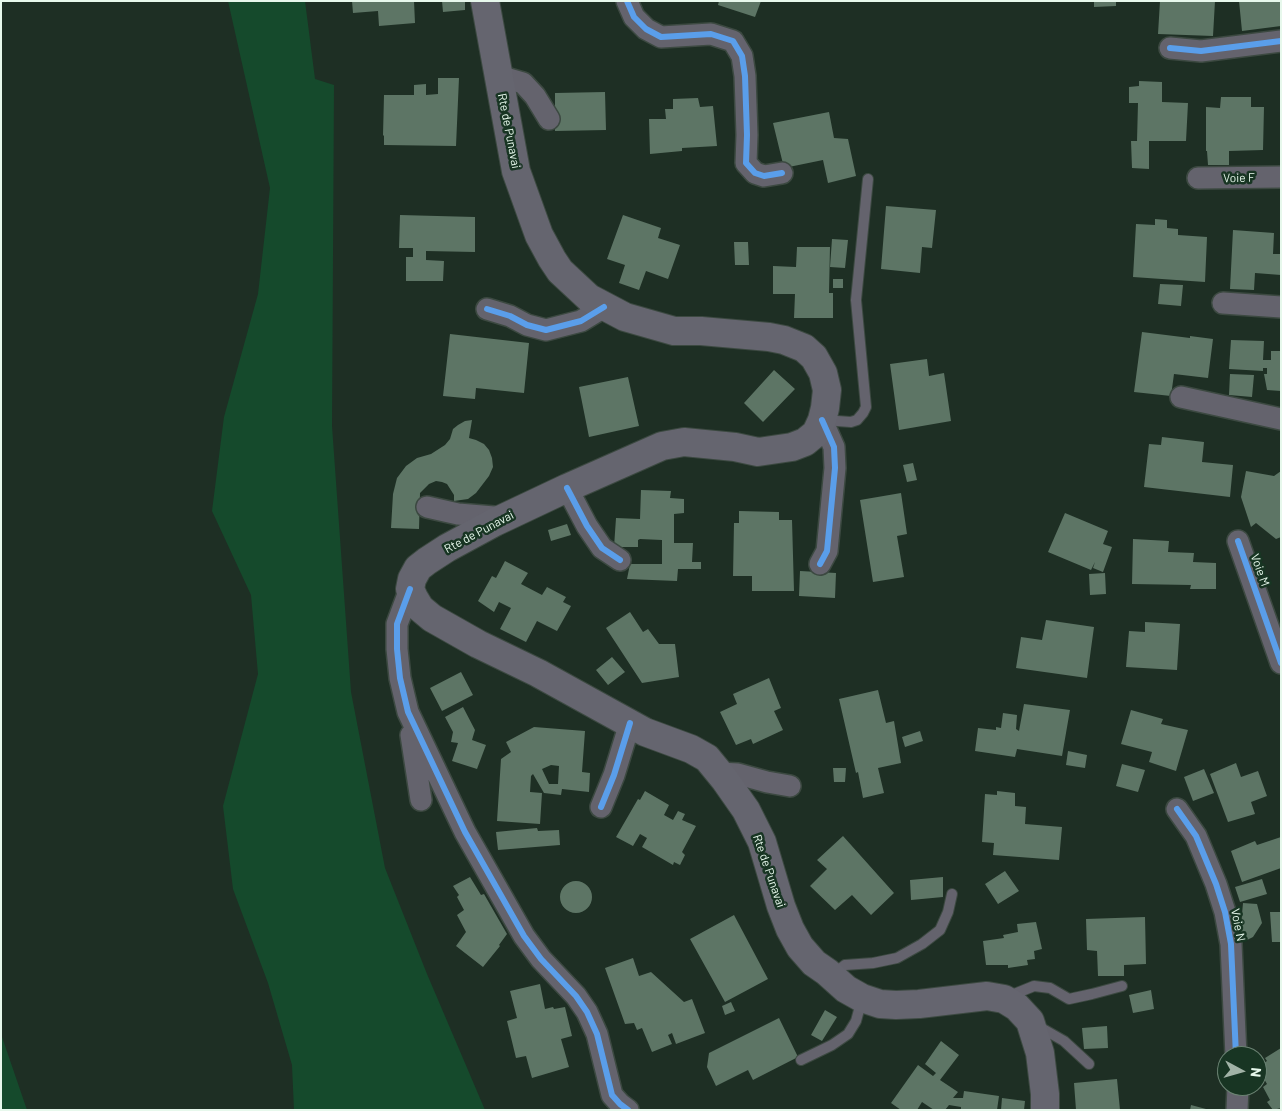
<!DOCTYPE html>
<style>
body{margin:0}
#map{position:relative;width:1282px;height:1111px;overflow:hidden;background:#1e2f24;font-family:Barlow,sans-serif}
canvas{display:block}
.frame{position:absolute;inset:0;border:2px solid #e7f8ec;pointer-events:none}
.north{position:absolute;left:1217px;top:1046px;width:50px;height:50px;box-sizing:border-box;background:#183523;border:1px solid #6b8373;border-radius:50%;rotate:96deg;font-size:14px;font-weight:700;line-height:20px;text-align:center;color:#e7f8ec}
.north::after{content:'';display:block;margin:auto;width:18px;height:22px;background:#a1b2a6;clip-path:polygon(50% 0,100% 100%,50% 72%,0 100%)}
</style>
<div id="map">
<canvas width="1282" height="1111"></canvas>
<div class="frame"></div>
<div class="north">N</div>
</div>
<script>
const c = document.querySelector('canvas').getContext('2d');
c.lineJoin = 'round';
function fill(path, color) {
  c.fillStyle = color;
  c.fill(path, 'evenodd');
}
function shape(rows) {
  const path = new Path2D();
  for (const r of rows) {
    if (r.length === 3) {
      path.moveTo(r[0] + r[2], r[1]);
      path.arc(r[0], r[1], r[2], 0, 2 * Math.PI);
      continue;
    }
    path.moveTo(r[0], r[1]);
    for (let i = 2; i < r.length; i += 2) path.lineTo(r[i], r[i + 1]);
  }
  return path;
}
function strokePath(path, color, width, dash) {
  c.strokeStyle = color;
  c.lineWidth = width;
  c.lineCap = dash ? 'butt' : 'round';
  c.setLineDash(dash || []);
  c.stroke(path);
}
function drawText(font, color, halo, rows, align = 'center') {
  c.font = font + ' Barlow,sans-serif';
  c.lineWidth = 5;
  c.setLineDash([]);
  c.textBaseline = 'middle';
  c.strokeStyle = halo;
  c.fillStyle = color;
  for (const [text, x, y, turn = 0] of rows) {
    c.save();
    c.translate(x, y);
    c.rotate((+turn || 0) * Math.PI / 180);
    c.textAlign = isNaN(turn) ? turn : align;
    if (halo) c.strokeText(text, 0, 0);
    c.fillText(text, 0, 0);
    c.restore();
  }
}
fill(shape([
 [228,1,305,1,315,79,334,85,332,426,351,692,385,868,427,974,485,1110,294,1110,292,1065,268,983,233,889,223,806,258,674,251,595,212,511,224,417,258,294,270,188],
 [1,1034,27,1110,1,1110]
]), '#154a2c');
fill(shape([
 [352,1,414,1,415,23,379,26,378,11,353,13],
 [442,1,465,1,465,10,443,12],
 [719,1,761,1,755,17,718,5],
 [1094,1,1116,1,1116,6,1094,7],
 [1160,1,1215,1,1213,36,1158,34],
 [1239,1,1281,1,1281,26,1242,31],
 [438,78,459,78,456,146,384,145,384,136,383,135,384,95,414,95,414,85,426,84,426,95,438,94],
 [1139,81,1162,82,1162,102,1188,103,1186,141,1149,141,1149,169,1132,168,1131,141,1137,141,1138,103,1129,103,1129,87,1139,86],
 [605,92,606,130,555,131,555,93],
 [1221,97,1251,97,1251,107,1264,107,1263,150,1229,151,1229,165,1208,165,1207,151,1206,151,1206,107,1220,108],
 [698,98,700,107,713,106,717,146,682,148,682,151,650,154,649,119,666,119,665,109,673,109,673,99],
 [829,112,834,138,848,139,856,176,828,183,823,160,784,168,773,123],
 [886,206,936,210,932,248,922,247,920,273,881,269],
 [400,215,475,217,475,252,426,251,426,260,444,261,443,281,406,281,406,257,413,257,413,248,399,248],
 [623,215,661,228,658,238,680,245,668,279,646,271,639,290,619,283,625,265,607,259],
 [1155,219,1167,220,1167,228,1178,229,1178,235,1207,237,1205,282,1133,277,1136,224,1155,225],
 [1233,230,1274,233,1273,254,1281,254,1281,275,1255,273,1254,290,1230,289],
 [832,239,848,240,845,268,830,267],
 [734,242,748,242,749,265,735,265],
 [797,247,830,247,829,293,833,293,833,318,794,318,795,294,773,294,773,266,796,267],
 [833,279,843,279,843,288,833,288],
 [1160,284,1183,285,1181,306,1158,304],
 [1142,332,1190,338,1190,336,1213,339,1208,378,1174,374,1171,396,1134,392],
 [450,334,529,343,524,393,476,388,475,399,443,396],
 [1231,340,1264,341,1263,360,1271,360,1271,351,1281,351,1281,391,1267,390,1264,374,1267,374,1267,368,1263,368,1263,371,1229,369],
 [927,359,929,376,944,373,951,421,899,430,890,364],
 [774,370,795,389,763,422,744,403],
 [1230,374,1254,375,1252,397,1229,395],
 [628,377,639,426,589,437,579,387],
 [472,420,469,438,476,440,484,444,489,450,492,458,493,467,489,476,476,493,468,499,454,501,454,495,447,484,442,482,436,481,429,484,420,493,419,529,391,528,393,494,397,478,406,466,417,458,431,454,445,445,450,439,453,429,458,425,465,421],
 [1162,437,1204,442,1202,462,1233,465,1230,497,1144,487,1149,444,1161,445],
 [913,463,917,480,907,482,903,465],
 [1246,471,1274,476,1281,471,1281,537,1276,539,1256,523,1251,527,1241,497],
 [641,490,671,491,670,498,684,499,684,513,674,514,674,543,693,543,692,562,701,562,701,569,678,569,677,581,627,579,630,564,662,564,662,540,640,539,638,540,638,547,614,547,616,518,640,519],
 [901,493,907,534,897,536,904,577,873,582,860,500],
 [739,511,779,512,779,520,792,520,794,591,752,591,752,576,733,576,734,523,739,523],
 [1065,513,1108,531,1103,544,1112,547,1103,572,1093,568,1095,562,1091,570,1048,552],
 [567,524,571,535,551,541,548,530],
 [1133,539,1169,541,1168,552,1194,553,1193,562,1216,563,1216,589,1190,589,1191,585,1132,584],
 [505,561,528,573,521,584,542,595,547,587,566,597,563,602,571,606,557,631,537,621,526,642,500,629,511,608,499,602,494,612,478,601,492,576,496,578],
 [800,571,836,573,835,598,799,596],
 [1105,573,1106,594,1090,595,1089,574],
 [630,612,643,632,648,629,659,644,675,644,679,677,642,683,606,628],
 [1046,620,1094,627,1087,678,1016,668,1021,637,1042,640],
 [1145,622,1180,624,1177,670,1126,667,1129,631,1145,632],
 [612,657,625,672,608,685,596,670],
 [461,672,473,695,442,711,430,688],
 [769,678,781,708,774,711,783,730,753,744,751,739,736,745,720,712,737,704,733,694],
 [878,690,886,723,894,721,901,763,878,768,884,793,863,798,858,772,856,773,839,699],
 [1024,704,1070,710,1062,756,1017,749,1015,757,975,751,978,728,996,730,996,727,1001,728,1003,713,1017,715,1016,729,1019,731],
 [463,707,475,730,472,740,486,745,477,769,452,761,458,743,451,742,453,732,445,717],
 [1131,710,1163,719,1161,724,1188,730,1176,771,1149,762,1152,752,1121,744],
 [534,727,585,731,582,772,590,773,589,792,562,789,561,795,544,793,533,774,531,776,530,792,542,793,540,824,497,821,501,759,511,752,506,742],
 [551,765,559,766,558,784,549,784,542,769],
 [920,731,923,741,905,747,902,737],
 [1068,751,1087,755,1085,768,1066,765],
 [1236,763,1241,777,1258,771,1267,796,1251,802,1255,814,1228,822,1210,774],
 [1122,764,1145,770,1138,792,1116,786],
 [833,768,846,768,845,782,834,782],
 [1204,769,1214,793,1193,801,1184,777],
 [645,791,669,805,664,815,673,820,678,811,685,814,682,820,696,826,682,852,685,855,680,865,674,862,673,865,642,847,647,838,640,834,633,846,616,837,638,799,640,800],
 [997,791,1015,793,1015,806,1026,807,1025,824,1062,827,1059,860,993,855,994,843,982,842,985,794,997,795],
 [537,828,538,831,559,830,560,845,498,850,496,832],
 [843,836,894,893,871,915,852,895,835,910,810,886,827,869,817,860],
 [1281,837,1281,868,1242,882,1231,851,1255,841,1257,845],
 [1005,871,1019,891,998,904,985,884],
 [470,877,481,895,484,894,507,934,499,945,500,946,483,967,456,946,466,932,457,915,464,910,457,897,459,895,453,886],
 [943,877,943,897,911,900,910,880],
 [1262,879,1267,894,1240,902,1235,887],
 [576,897,16],
 [1243,903,1257,904,1262,923,1253,937,1247,940,1243,940,1240,936],
 [1270,912,1281,912,1281,942,1272,942],
 [734,915,768,979,725,1002,690,939],
 [1145,917,1146,964,1124,965,1124,976,1098,976,1097,951,1087,950,1086,919],
 [1036,922,1042,949,1034,951,1035,959,1027,960,1028,965,1008,968,1008,965,986,965,983,941,1004,938,1003,935,1018,932,1017,924],
 [633,958,639,976,651,972,684,1002,692,999,705,1033,676,1044,672,1033,668,1035,672,1044,652,1052,642,1028,637,1030,634,1023,625,1024,605,968],
 [540,984,545,1009,553,1007,554,1009,565,1007,572,1036,561,1039,569,1067,532,1078,526,1056,516,1058,507,1021,517,1018,510,991],
 [1151,990,1154,1009,1133,1013,1129,995],
 [731,1002,735,1011,725,1015,722,1006],
 [825,1010,837,1017,822,1041,811,1035],
 [779,1018,798,1057,753,1080,748,1070,716,1086,707,1067,709,1053],
 [1107,1026,1108,1048,1084,1049,1082,1028],
 [941,1041,959,1055,940,1080,958,1092,953,1098,963,1098,964,1091,999,1096,997,1110,961,1110,961,1107,949,1105,945,1110,934,1110,922,1102,917,1110,901,1110,891,1103,918,1065,933,1076,936,1073,925,1064],
 [1281,1048,1281,1108,1273,1110,1267,1102,1270,1100,1263,1087,1267,1084,1257,1067,1267,1061,1265,1058],
 [1117,1079,1120,1110,1076,1110,1074,1083],
 [1002,1098,1025,1101,1024,1110,1001,1110],
 [1191,1105,1206,1109,1206,1110,1190,1110]
]), '#5d7565');
const service = shape([
 [823,420,851,422,857,420,863,413,866,407,856,300,868,179],
 [832,975,845,965,873,963,897,958,922,944,940,930,948,912,952,894],
 [1007,997,1034,986,1050,988,1069,999,1092,994,1122,986],
 [1036,1025,1064,1041,1089,1064],
 [801,1060,832,1045,848,1034,856,1021,862,999]
]);
const minor = shape([
 [627,1,634,17,646,29,661,37,711,34,733,41,742,56,745,76,747,135,746,163,755,173,764,176,782,173],
 [1170,48,1201,51,1281,41],
 [499,76,523,83,535,96,549,119],
 [1198,178,1281,177],
 [1223,303,1281,307],
 [487,309,510,316,527,325,546,330,581,321,604,307],
 [1181,397,1281,419],
 [567,488,587,526,602,548,620,560],
 [427,507,458,514,506,518],
 [1238,541,1281,663],
 [820,564,827,551,835,468,834,447,822,420],
 [410,589,397,624,397,649,400,678,408,712,465,832,524,936,541,959,576,996,587,1012,597,1034,612,1095,620,1104,628,1110],
 [411,735,421,800],
 [719,773,738,774,767,782,790,786],
 [601,807,614,775,630,723],
 [1177,809,1196,836,1216,884,1225,912,1231,944,1236,1056],
 [1237,1110,1238,1086]
]);
const secondary = shape([
 [485,1,516,171,539,235,552,259,560,271,589,298,625,317,674,331,701,331,769,337,784,340,804,348,814,357,823,373,827,390,825,408,822,420,816,433,805,442,792,447,758,452,735,447,684,442,662,446,567,488,495,522,447,548,427,561,418,568,412,579,410,589,414,598,420,608,432,618,478,644,538,673,645,732,691,749,707,758,725,780,746,810,762,842,781,906,790,929,800,947,814,963,827,972,846,989,862,998,880,1004,896,1005,919,1004,987,996,1004,999,1017,1007,1030,1021,1040,1053,1045,1094,1045,1110]
]);
strokePath(service, '#3c4941', 12);
strokePath(minor, '#3c4941', 24);
strokePath(secondary, '#3c4941', 30);
strokePath(service, '#64636d', 10);
strokePath(minor, '#64636d', 21);
strokePath(secondary, '#65656f', 28);
strokePath(shape([
 [627,1,634,17,646,29,661,37,711,34,733,41,742,56,745,76,747,135,746,163,755,173,764,176,782,173],
 [1170,48,1201,51,1281,41],
 [487,309,510,316,527,325,546,330,581,321,604,307],
 [567,488,587,526,602,548,620,560],
 [1238,541,1281,663],
 [820,564,827,551,835,468,834,447,822,420],
 [410,589,397,624,397,649,400,678,408,712,465,832,524,936,541,959,576,996,587,1012,597,1034,612,1095,620,1104,628,1110],
 [601,807,614,775,630,723],
 [1177,809,1196,836,1216,884,1225,912,1231,944,1236,1056]
]), '#5a9eea', 6);
drawText('12px', '#e7f8ec', '#183523', [
 ["Rte de Punavai",509,131,79],
 ["Voie F",1239,178,-1],
 ["Rte de Punavai",479,532,-28],
 ["Voie M",1260,570,70],
 ["Rte de Punavai",769,871,71],
 ["Voie N",1238,925,79]
]);
</script>
